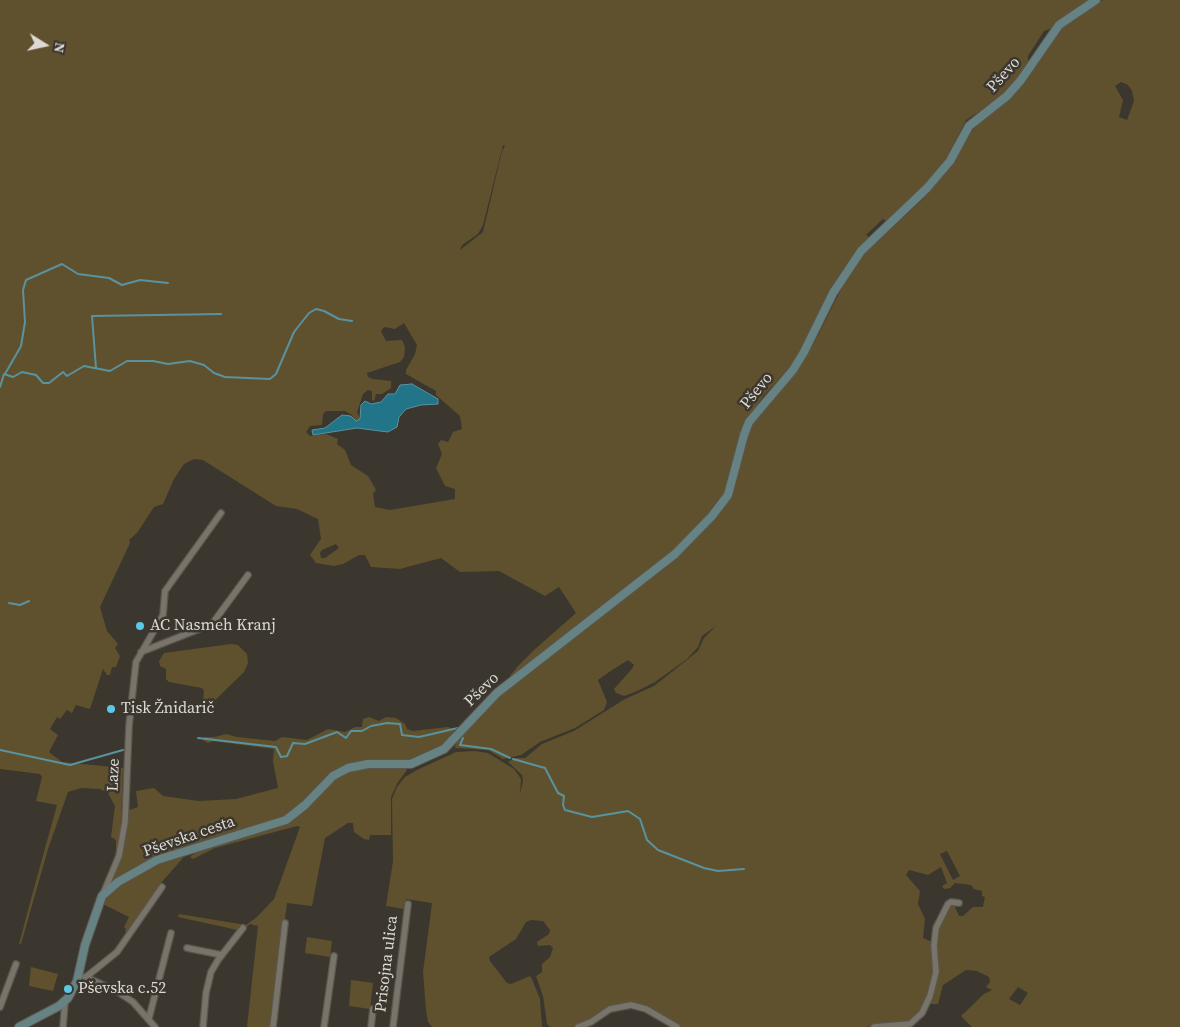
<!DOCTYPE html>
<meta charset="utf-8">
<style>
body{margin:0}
#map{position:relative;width:1180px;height:1027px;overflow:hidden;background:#3b372e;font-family:"Source Serif 4",serif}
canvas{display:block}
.north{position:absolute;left:20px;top:20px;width:50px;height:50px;-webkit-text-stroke:4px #3b372e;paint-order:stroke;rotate:100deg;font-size:14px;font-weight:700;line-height:20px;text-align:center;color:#dcd9d4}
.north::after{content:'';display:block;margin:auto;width:18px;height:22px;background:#dcd9d4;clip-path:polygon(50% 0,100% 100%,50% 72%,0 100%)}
</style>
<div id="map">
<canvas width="1180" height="1027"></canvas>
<div class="north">N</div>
</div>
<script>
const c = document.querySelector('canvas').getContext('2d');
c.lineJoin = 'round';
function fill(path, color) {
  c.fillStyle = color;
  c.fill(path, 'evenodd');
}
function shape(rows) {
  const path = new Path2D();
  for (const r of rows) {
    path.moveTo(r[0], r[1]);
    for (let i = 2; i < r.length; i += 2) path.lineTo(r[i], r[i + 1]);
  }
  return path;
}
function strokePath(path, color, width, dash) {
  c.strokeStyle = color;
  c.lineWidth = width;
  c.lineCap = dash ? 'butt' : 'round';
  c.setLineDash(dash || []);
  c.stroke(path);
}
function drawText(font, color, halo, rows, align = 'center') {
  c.font = font + ' "Source Serif 4",serif';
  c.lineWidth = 5;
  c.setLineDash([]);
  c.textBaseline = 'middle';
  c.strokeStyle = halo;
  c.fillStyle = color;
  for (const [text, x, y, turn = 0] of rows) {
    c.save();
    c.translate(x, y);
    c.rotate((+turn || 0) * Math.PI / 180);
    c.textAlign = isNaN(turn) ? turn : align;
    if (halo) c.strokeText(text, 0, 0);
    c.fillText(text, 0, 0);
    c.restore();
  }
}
fill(shape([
 [0,0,1090,0,1053,28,1044,31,1028,56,1028,66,996,101,966,120,948,155,932,177,886,221,883,219,866,235,869,237,843,269,807,341,789,368,764,395,745,422,725,492,712,511,677,548,511,677,510,676,518,666,533,651,576,613,559,587,545,596,499,571,460,572,441,558,400,569,371,567,365,555,359,555,343,564,334,566,316,563,310,555,321,539,318,519,297,509,276,506,203,460,194,459,184,464,174,479,163,504,154,507,137,533,129,540,130,543,100,607,107,631,118,644,115,648,120,656,116,667,112,667,110,675,107,675,103,669,90,709,76,705,72,713,67,710,60,719,57,717,50,729,58,735,49,752,62,762,123,768,120,844,116,853,116,840,111,837,115,806,108,793,100,789,81,788,68,792,48,849,21,944,19,944,31,899,57,805,36,801,42,777,40,774,0,769],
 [503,145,505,146,502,151,483,232,460,250,462,245,478,234,483,225],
 [404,323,417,345,415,354,406,370,406,374,436,391,436,395,460,416,462,429,453,432,448,442,441,440,438,444,442,454,436,468,445,486,455,489,455,499,390,510,375,507,373,494,376,490,368,476,351,465,345,450,337,444,338,439,326,434,310,436,306,432,310,426,322,425,323,414,326,411,345,411,352,415,356,421,360,419,357,412,363,394,368,390,372,391,372,400,374,401,376,394,382,394,391,388,391,381,373,379,368,377,367,373,400,362,404,357,405,347,402,340,386,341,381,331,384,327,395,329],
 [336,544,339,548,325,558,321,558,320,553,322,550],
 [1103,0,1180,0,1180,1027,972,1027,961,1016,984,994,992,990,986,987,990,982,989,977,977,971,966,970,943,985,938,1004,928,1004,934,990,935,936,945,912,951,905,954,905,959,916,963,916,973,907,983,907,985,897,982,896,982,891,974,889,971,885,955,883,950,888,944,889,942,886,947,883,941,867,928,875,909,870,906,875,920,891,918,904,925,919,923,938,932,942,934,979,921,1012,912,1022,865,1027,668,1027,669,1021,637,1003,609,1007,590,1020,573,1027,550,1027,547,1024,543,996,536,976,542,972,542,964,550,957,553,948,550,945,538,946,537,942,549,934,550,930,543,921,531,920,526,922,516,939,489,957,490,961,507,983,511,984,530,976,532,979,540,999,542,1027,432,1027,428,1022,426,1010,423,972,432,903,406,899,404,909,386,906,393,861,392,799,397,787,405,777,417,770,456,752,475,751,488,753,514,769,521,779,520,794,523,781,522,775,508,762,514,758,525,758,542,744,574,731,625,699,654,686,698,651,704,638,716,626,702,636,698,647,687,659,655,682,635,692,624,696,616,693,614,689,631,670,634,665,628,660,609,672,598,680,607,702,604,710,575,728,540,742,521,755,503,759,488,750,455,748,456,741,500,694,661,571,719,513,735,487,743,448,752,425,797,370,813,345,852,268,865,253,921,201,937,182,977,124,1022,84,1058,30,1084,10],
 [1121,82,1128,85,1132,91,1134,101,1127,120,1119,117,1123,100,1115,86],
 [947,851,960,876,953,880,940,854],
 [1018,987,1028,993,1020,1005,1009,999],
 [231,644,238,645,247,654,248,663,244,672,204,711,202,709,204,691,202,688,169,682,166,679,166,669,160,666,159,661,164,653],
 [369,717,379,721,386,717,396,718,405,724,407,729,413,731,448,727,454,729,454,734,441,747,411,761,353,763,287,815,190,850,161,883,127,933,125,932,126,929,124,927,129,917,103,904,123,851,129,810,138,807,136,791,154,788,163,796,199,801,236,799,278,788,273,761,274,749,213,741,208,743,203,740,204,737,215,737,226,734,237,737,275,741,282,737,307,740,328,729,345,732,355,727,362,727,363,719],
 [370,767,405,768,407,770,398,782,391,797,391,835,370,835,369,840,364,839,354,832,353,823,348,823,325,838,312,906,287,903,271,1027,247,1027,258,926,250,924,242,931,178,917,179,914,246,925,257,917,274,899,300,827,297,826,215,848,193,859,190,857,199,850,278,826,336,778,350,770],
 [307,937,332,941,330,957,305,953],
 [31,967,58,974,53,991,29,986],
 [351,980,373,983,370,1009,349,1006]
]), '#5f512d');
const water = shape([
 [412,384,438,399,438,404,421,405,406,409,399,417,397,427,388,432,357,428,313,435,312,430,325,428,342,415,351,416,356,421,360,419,361,405,365,401,371,404,381,402,388,394,395,394,400,385,412,384]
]);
fill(water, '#227488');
strokePath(water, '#5a929f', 1);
strokePath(shape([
 [96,368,92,316,221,314],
 [5,374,21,346,25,322,23,290,26,280,62,264,78,274,109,278,122,285,140,280,168,283],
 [0,387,4,374,13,377,22,372,36,375,43,383,49,383,63,372,67,376,84,366,110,371,127,361,153,361,168,364,190,361,204,365,214,373,225,377,270,379,276,374,294,332,309,313,316,309,324,311,339,319,352,321],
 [9,603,20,605,29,601],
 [198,738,276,747,281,757,287,756,293,743,305,744,337,732,346,738,351,731,362,731,371,726,387,723,400,724,402,735,419,737,458,728],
 [463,738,460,745,491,749,510,758],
 [0,750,70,765,123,750],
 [513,759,545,768,558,793,564,796,563,805,565,810,592,817,628,811,640,819,647,840,658,850,704,868,718,871,744,869]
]), '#5a929f', 2);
const street = shape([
 [141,652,212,624,248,575],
 [103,894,119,856,125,822,129,726,136,662,163,615,165,591,221,513],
 [187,948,222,955],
 [85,977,115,990,133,1002,155,1027],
 [86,977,117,952,162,887],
 [0,1007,16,964],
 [149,1018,171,933],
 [63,1027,65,1002],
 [203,1027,206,993,211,972,218,960,243,928],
 [273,1027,285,923],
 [324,1027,334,956],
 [371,1027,373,1009],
 [393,1027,408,904],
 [578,1027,591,1022,610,1009,631,1005,646,1009,677,1027],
 [874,1027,910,1024,922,1013,930,996,936,972,934,946,936,928,948,904,951,902,959,903]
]);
const secondary = shape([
 [19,1027,59,1006,68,998,77,981,85,945,102,896,118,882,157,860,286,820,305,805,333,776,348,768,368,764,411,764,444,749,497,693,675,554,712,516,728,495,744,435,749,422,793,370,804,352,833,293,861,251,927,188,950,161,969,126,1007,96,1021,80,1059,25,1096,0]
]);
strokePath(street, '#5a564f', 8);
strokePath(secondary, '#5a564f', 10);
strokePath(street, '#78746a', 5.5);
strokePath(secondary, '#678283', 8);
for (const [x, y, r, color] of [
 [140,626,5,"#5ac8e6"],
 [111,709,5,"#5ac8e6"],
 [68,989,5,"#5ac8e6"]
]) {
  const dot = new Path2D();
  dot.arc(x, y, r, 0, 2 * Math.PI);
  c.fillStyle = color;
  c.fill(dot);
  strokePath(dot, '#3b372e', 2);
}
drawText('16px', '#dcd9d4', '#3b372e', [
 ["Pševo",1004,75,-48],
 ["Pševo",757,391,-51],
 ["Pševo",482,690,-44],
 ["Laze",114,775,-88],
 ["Pševska cesta",189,837,-19],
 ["Prisojna ulica",387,964,-83]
]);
drawText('16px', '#dcd9d4', '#3b372e', [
 ["AC Nasmeh Kranj",150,626],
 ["Tisk Žnidarič",121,709],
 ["Pševska c.52",78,989]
], 'left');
</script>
